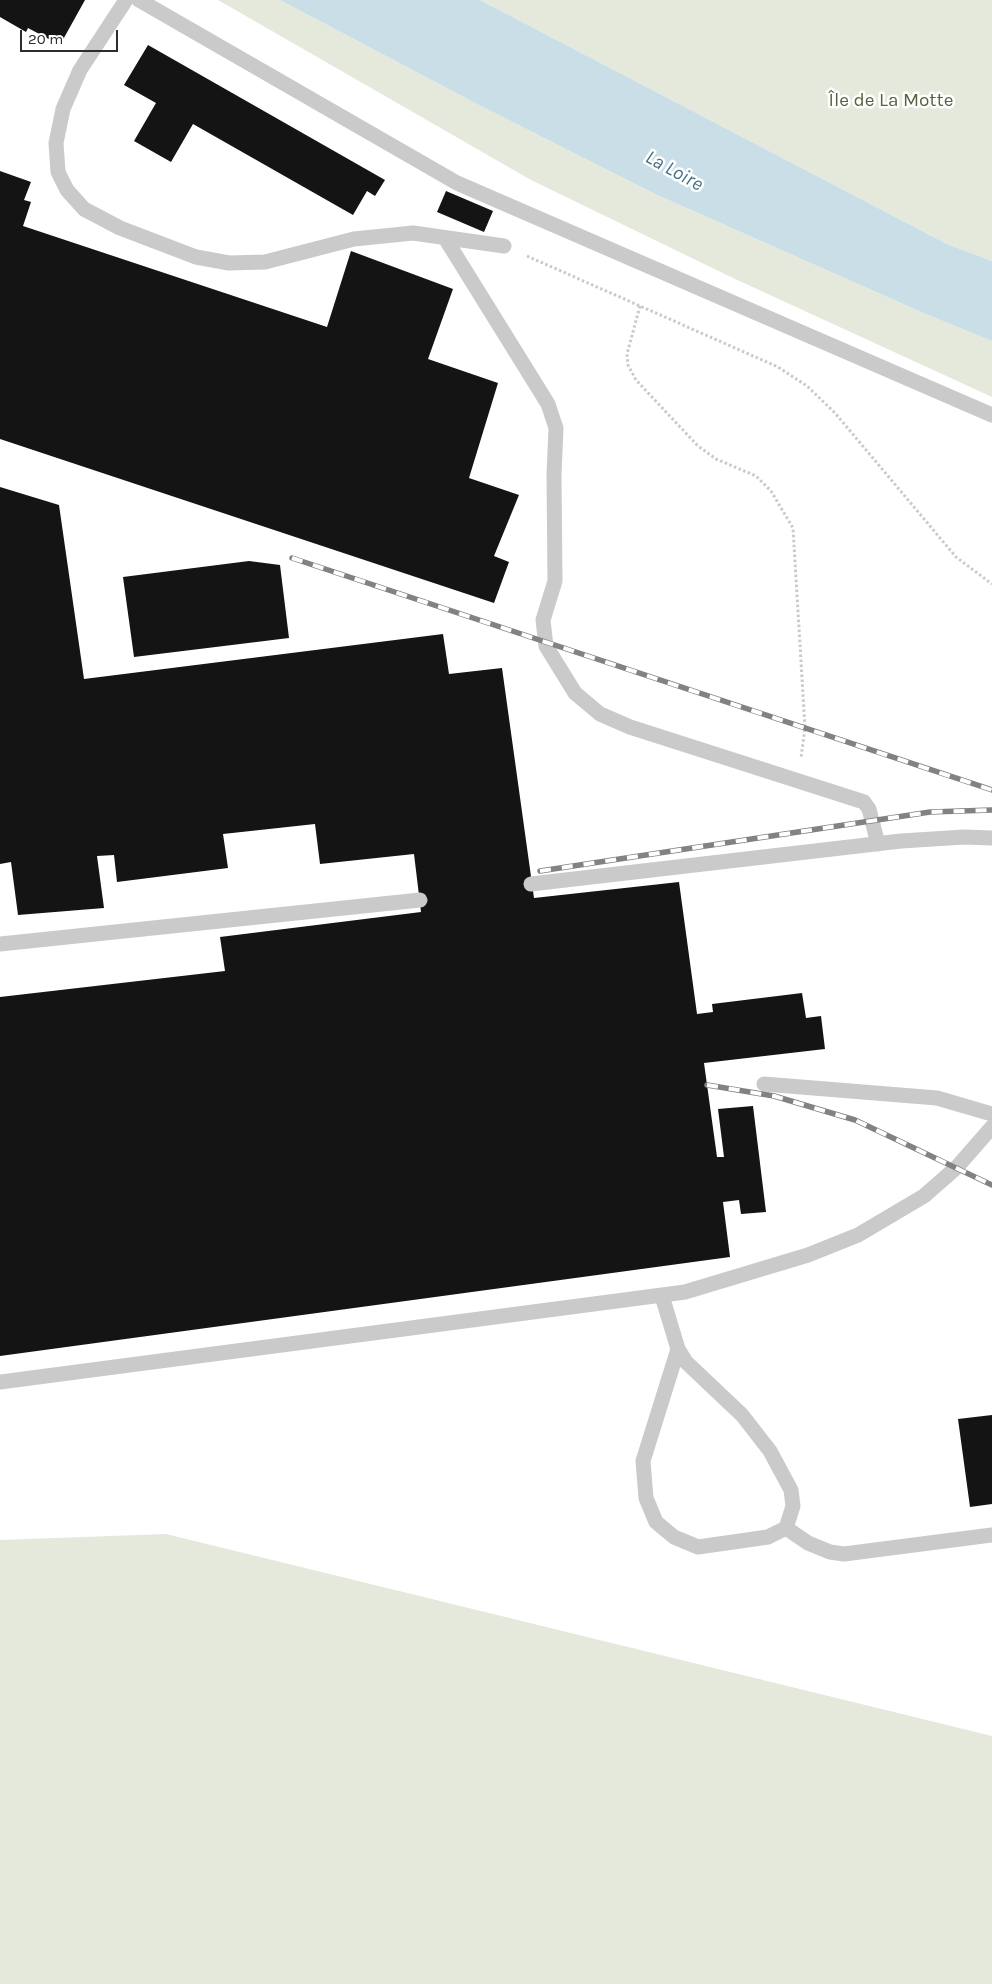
<!DOCTYPE html>
<meta charset="utf-8">
<style>
body{margin:0}
#map{position:relative;width:992px;height:1984px;overflow:hidden;background:#fff;font-family:Karla,sans-serif}
canvas{display:block}
.scale{position:absolute;left:20px;top:30px;width:98px;height:22px;box-sizing:border-box;border:2px solid #2d2d2d;border-top:0;padding-left:6px;font-size:15px;line-height:18px;white-space:nowrap;color:#2d2d2d;-webkit-text-stroke:4px #fff;paint-order:stroke}
</style>
<div id="map">
<canvas width="992" height="1984"></canvas>
<div class="scale">20 m</div>
</div>
<script>
const c = document.querySelector('canvas').getContext('2d');
c.lineJoin = 'round';
function fill(path, color) {
  c.fillStyle = color;
  c.fill(path, 'evenodd');
}
function shape(rows) {
  const path = new Path2D();
  for (const r of rows) {
    path.moveTo(r[0], r[1]);
    for (let i = 2; i < r.length; i += 2) path.lineTo(r[i], r[i + 1]);
  }
  return path;
}
function strokePath(path, color, width, dash) {
  c.strokeStyle = color;
  c.lineWidth = width;
  c.lineCap = dash ? 'butt' : 'round';
  c.setLineDash(dash || []);
  c.stroke(path);
}
function drawText(font, color, halo, rows, align = 'center') {
  c.font = font + ' Karla,sans-serif';
  c.lineWidth = 5;
  c.setLineDash([]);
  c.textBaseline = 'middle';
  c.strokeStyle = halo;
  c.fillStyle = color;
  for (const [text, x, y, turn = 0] of rows) {
    c.save();
    c.translate(x, y);
    c.rotate((+turn || 0) * Math.PI / 180);
    c.textAlign = isNaN(turn) ? turn : align;
    if (halo) c.strokeText(text, 0, 0);
    c.fillText(text, 0, 0);
    c.restore();
  }
}
fill(shape([
 [218,0,280,0,475,103,655,194,928,315,992,341,992,397,733,278,531,180],
 [480,0,992,0,992,261,947,244],
 [166,1534,992,1736,992,1984,0,1984,0,1540]
]), '#e4e9dc');
fill(shape([
 [280,0,480,0,947,244,992,261,992,341,928,315,655,194,475,103]
]), '#cadee7');
fill(shape([
 [0,0,85,0,60,45,28,28,26,32,0,17],
 [148,45,385,180,375,196,367,191,353,215,193,124,171,162,134,141,156,103,124,85],
 [0,171,31,182,24,200,31,202,23,226,327,327,351,251,453,289,428,359,498,383,469,478,519,495,494,556,509,562,494,603,0,439],
 [446,191,493,211,484,232,437,212],
 [0,487,59,505,84,679,443,634,449,674,502,668,534,898,679,882,697,1014,713,1012,712,1004,802,993,806,1018,821,1016,825,1049,704,1063,717,1157,724,1157,718,1109,753,1106,766,1212,741,1214,739,1200,723,1202,730,1257,0,1356,0,997,225,971,220,937,421,912,414,854,320,864,315,824,223,834,228,868,117,882,114,855,97,856,104,908,18,915,11,862,0,864],
 [249,561,280,565,289,638,134,657,123,577],
 [992,1415,992,1504,970,1507,958,1419]
]), '#141414');
strokePath(shape([
 [527,256,778,367,807,386,835,413,956,557,992,584],
 [640,306,627,354,628,365,636,380,698,446,716,459,756,476,771,491,793,528,805,728,801,758]
]), '#cacaca', 3, [2.5, 2.5]);
strokePath(shape([
 [126,0,80,70,63,109,56,143,58,172,67,190,84,209,120,228,196,257,229,263,265,262,354,239,413,233,504,246],
 [139,0,457,183,992,415],
 [445,238,548,404,556,428,554,474,555,581,543,620,546,646,575,693,600,714,630,727,864,802,869,809,878,844],
 [531,884,901,841,964,837,992,838],
 [0,944,420,900],
 [764,1084,937,1098,992,1114],
 [662,1296,678,1349,686,1362,742,1415,770,1451,791,1490,793,1506,786,1528,768,1537,698,1547,674,1537,656,1522,646,1498,643,1461,678,1349],
 [0,1382,685,1292,808,1255,858,1235,924,1196,957,1167,992,1127],
 [786,1528,808,1543,830,1552,844,1554,992,1535]
]), '#cacaca', 15);
const rail = shape([
 [292,558,992,790],
 [540,871,930,812,992,810],
 [707,1085,774,1096,855,1120,992,1185]
]);
strokePath(rail, '#828282', 5.5);
strokePath(rail, '#fff', 4, [11]);
drawText('19px', '#53643f', '#fff', [
 ["Île de La Motte",891,101]
]);
drawText('italic 20px', '#447286', '#fff', [
 ["La Loire",674,171,29]
]);
</script>
